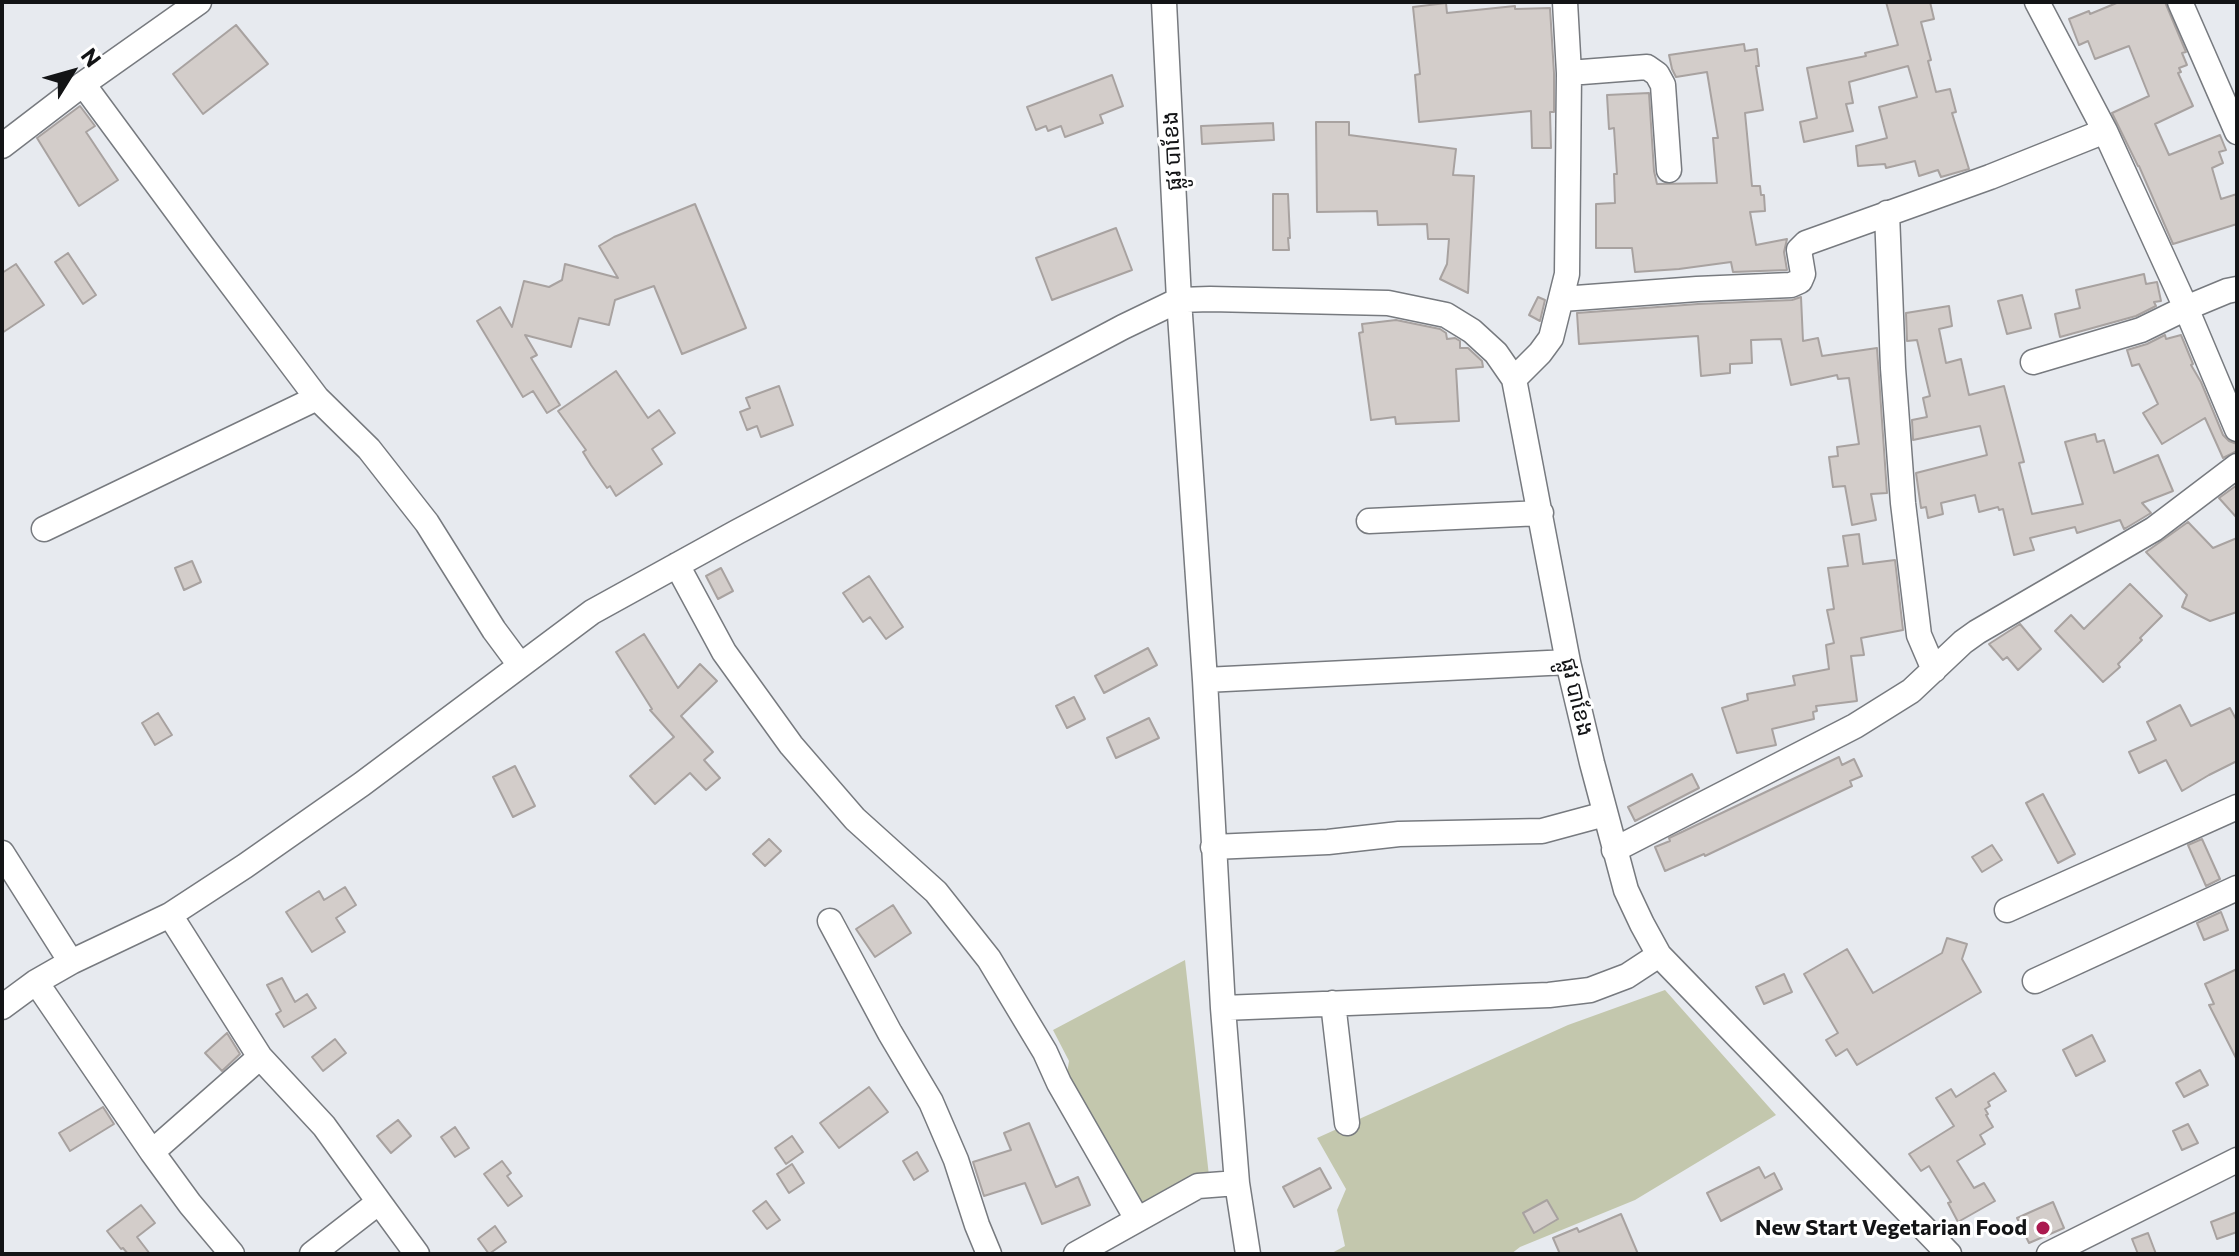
<!DOCTYPE html>
<meta charset="utf-8">
<style>
body{margin:0}
#map{position:relative;width:2239px;height:1256px;overflow:hidden;background:#e7eaef;font-family:Commissioner,sans-serif}
canvas{display:block}
.frame{position:absolute;inset:0;border:4px solid #131416;pointer-events:none}
.north{position:absolute;left:32px;top:32px;width:80px;height:80px;-webkit-text-stroke:6px #fff;paint-order:stroke;rotate:53deg;font-size:22px;font-weight:700;line-height:32px;text-align:center;color:#131416}
.north::after{content:'';display:block;margin:auto;width:28px;height:36px;background:#131416;clip-path:polygon(50% 0,100% 100%,50% 72%,0 100%)}
</style>
<div id="map">
<canvas width="2239" height="1256"></canvas>
<div class="frame"></div>
<div class="north">N</div>
</div>
<script>
const c = document.querySelector('canvas').getContext('2d');
c.lineJoin = 'round';
function fill(path, color) {
  c.fillStyle = color;
  c.fill(path, 'evenodd');
}
function shape(rows) {
  const path = new Path2D();
  for (const r of rows) {
    path.moveTo(r[0], r[1]);
    for (let i = 2; i < r.length; i += 2) path.lineTo(r[i], r[i + 1]);
  }
  return path;
}
function strokePath(path, color, width, dash) {
  c.strokeStyle = color;
  c.lineWidth = width;
  c.lineCap = dash ? 'butt' : 'round';
  c.setLineDash(dash || []);
  c.stroke(path);
}
function drawText(font, color, halo, rows, align = 'center') {
  c.font = font + ' Commissioner,"Noto Sans Khmer",sans-serif';
  c.lineWidth = 6;
  c.setLineDash([]);
  c.textBaseline = 'middle';
  c.strokeStyle = halo;
  c.fillStyle = color;
  for (const [text, x, y, turn = 0] of rows) {
    c.save();
    c.translate(x, y);
    c.rotate((+turn || 0) * Math.PI / 180);
    c.textAlign = isNaN(turn) ? turn : align;
    if (halo) c.strokeText(text, 0, 0);
    c.fillText(text, 0, 0);
    c.restore();
  }
}
fill(shape([
 [1185,960,1209,1176,1140,1211,1066,1080,1069,1061,1053,1030],
 [1665,990,1776,1115,1635,1200,1520,1247,1511,1254,1330,1254,1345,1246,1337,1210,1346,1189,1317,1138,1568,1025]
]), '#c3c7ad');
const building = shape([
 [1886,2,1930,2,1934,19,1921,22,1931,60,1928,61,1936,92,1950,89,1956,112,1952,113,1969,169,1941,177,1938,170,1919,176,1915,161,1886,168,1885,164,1858,166,1856,146,1887,138,1879,107,1917,97,1908,66,1849,82,1853,103,1846,104,1853,131,1804,142,1800,122,1817,118,1807,68,1866,56,1865,53,1898,45,1886,2],
 [2119,2,2165,2,2186,52,2182,53,2187,65,2179,68,2181,72,2178,73,2193,106,2155,124,2169,155,2220,135,2226,150,2219,152,2223,163,2212,168,2221,199,2237,194,2237,224,2173,244,2139,166,2138,166,2112,113,2149,96,2129,46,2095,59,2088,41,2079,45,2069,19,2089,11,2090,14,2119,2],
 [1446,3,1447,13,1515,6,1515,9,1550,8,1554,73,1554,112,1550,112,1551,148,1532,148,1531,111,1419,122,1415,75,1420,74,1413,7,1446,3],
 [236,25,268,64,203,114,173,74,236,25],
 [1744,44,1745,51,1757,49,1759,66,1756,66,1763,110,1745,113,1752,186,1760,186,1761,195,1764,195,1765,211,1750,212,1756,245,1787,239,1784,252,1787,270,1733,272,1731,262,1679,269,1635,272,1632,248,1596,248,1596,204,1615,203,1614,174,1617,174,1614,128,1609,129,1607,95,1649,93,1654,171,1657,184,1717,183,1713,138,1718,138,1707,72,1676,77,1672,69,1669,55,1744,44],
 [1112,75,1123,106,1100,115,1103,123,1065,137,1061,126,1048,131,1046,126,1036,130,1027,107,1112,75],
 [80,106,95,126,86,132,118,180,79,206,37,138,80,106],
 [1316,122,1349,122,1349,135,1456,149,1453,175,1474,176,1468,293,1440,279,1447,264,1449,239,1428,239,1427,224,1378,225,1377,211,1317,212,1316,122],
 [1273,123,1274,140,1202,144,1201,126,1273,123],
 [1273,194,1288,194,1290,238,1288,238,1289,250,1273,250,1273,194],
 [695,204,746,328,682,354,654,286,615,300,609,325,579,318,571,347,525,335,537,355,531,358,560,405,547,413,533,391,523,397,477,321,500,307,512,327,524,281,549,287,562,280,565,264,618,278,599,246,614,237,695,204],
 [1116,228,1132,270,1052,300,1036,258,1116,228],
 [68,253,96,295,83,304,55,262,68,253],
 [16,264,44,305,2,333,2,273,16,264],
 [2144,274,2146,284,2157,282,2161,301,2154,302,2156,306,2136,316,2060,337,2055,314,2080,308,2076,290,2144,274],
 [2022,295,2031,328,2007,334,1998,301,2022,295],
 [1538,297,1545,300,1540,321,1529,315,1538,297],
 [1801,297,1803,341,1818,338,1822,356,1877,348,1887,493,1871,494,1876,520,1852,525,1845,486,1833,487,1829,457,1838,456,1837,447,1859,444,1849,378,1838,379,1837,375,1791,385,1781,339,1751,340,1752,363,1730,364,1730,373,1701,376,1698,336,1579,344,1577,313,1698,304,1792,300,1801,297],
 [1949,306,1952,326,1939,329,1946,363,1961,359,1969,395,2004,386,2024,462,2019,463,2032,514,2083,504,2065,442,2095,434,2097,442,2104,440,2114,473,2158,455,2173,491,2142,503,2151,513,2126,528,2124,529,2120,520,2077,533,2075,527,2030,538,2034,550,2014,555,2003,509,1999,510,1998,507,1979,512,1975,495,1941,503,1943,514,1928,518,1926,507,1921,508,1916,473,1987,455,1980,426,1913,440,1912,420,1927,417,1923,398,1930,396,1917,340,1907,341,1906,313,1949,306],
 [1396,320,1440,329,1446,333,1447,339,1455,338,1460,341,1460,348,1468,348,1482,361,1483,367,1456,369,1459,421,1396,424,1395,417,1371,420,1359,333,1363,332,1362,324,1396,320],
 [2165,335,2166,339,2181,335,2193,364,2191,365,2201,382,2223,435,2229,441,2237,444,2237,451,2223,458,2205,418,2162,444,2143,413,2158,404,2139,364,2132,366,2127,350,2147,344,2165,335],
 [616,371,648,418,659,410,675,433,652,449,662,464,616,496,610,486,607,488,591,465,583,452,586,450,558,411,616,371],
 [779,386,793,425,761,437,757,426,747,430,740,412,750,408,746,398,779,386],
 [2237,485,2237,518,2219,498,2237,485],
 [2188,522,2213,548,2237,538,2237,612,2210,621,2182,607,2187,595,2146,552,2188,522],
 [1859,534,1863,564,1895,560,1903,630,1861,638,1864,655,1851,656,1857,701,1816,706,1817,711,1813,712,1814,719,1772,729,1776,745,1737,753,1722,708,1748,700,1747,694,1795,685,1793,676,1829,669,1826,645,1834,643,1827,610,1834,609,1828,568,1848,566,1843,536,1859,534],
 [192,561,201,582,184,590,175,568,192,561],
 [721,568,733,591,718,599,706,576,721,568],
 [869,576,903,627,886,639,870,617,863,622,843,593,869,576],
 [2130,584,2162,616,2140,638,2142,640,2118,664,2120,667,2103,682,2055,631,2071,615,2084,629,2130,584],
 [2020,624,2041,649,2018,670,2007,657,2003,660,1989,644,2020,624],
 [644,634,678,688,700,664,717,681,681,716,713,752,704,760,720,778,706,790,690,773,655,804,630,776,674,737,650,710,652,709,616,652,644,634],
 [1148,648,1157,665,1104,693,1095,676,1148,648],
 [1074,697,1085,719,1067,728,1056,706,1074,697],
 [2180,705,2191,726,2230,708,2237,721,2237,761,2209,775,2182,791,2166,760,2139,773,2129,752,2156,740,2147,722,2180,705],
 [158,713,172,735,155,745,142,723,158,713],
 [1149,718,1159,738,1116,758,1107,738,1149,718],
 [1839,757,1842,765,1854,759,1862,776,1850,781,1852,786,1705,856,1704,854,1665,871,1655,847,1670,841,1669,838,1684,831,1839,757],
 [515,766,535,806,513,817,493,777,515,766],
 [1692,774,1699,788,1635,821,1628,807,1692,774],
 [2043,794,2075,854,2058,863,2026,803,2043,794],
 [769,839,781,851,765,866,753,854,769,839],
 [2202,839,2220,879,2206,886,2188,845,2202,839],
 [1992,845,2002,860,1982,872,1972,857,1992,845],
 [345,887,356,905,336,918,345,932,312,952,286,912,319,891,324,900,345,887],
 [893,905,911,933,875,957,856,929,893,905],
 [2221,912,2228,930,2204,940,2197,923,2221,912],
 [1947,938,1967,944,1962,959,1981,992,1857,1065,1847,1049,1836,1056,1826,1040,1838,1033,1804,974,1847,949,1873,993,1942,953,1947,938],
 [2237,969,2237,1060,2209,1005,2214,1004,2205,984,2237,969],
 [1784,974,1792,992,1764,1004,1756,987,1784,974],
 [282,978,295,1002,307,994,316,1008,284,1027,276,1014,281,1011,267,985,282,978],
 [227,1033,240,1054,222,1071,205,1053,227,1033],
 [2092,1035,2105,1061,2076,1076,2063,1050,2092,1035],
 [335,1039,346,1053,323,1071,312,1057,335,1039],
 [2200,1070,2208,1085,2184,1097,2176,1083,2200,1070],
 [1994,1073,2006,1091,1988,1102,1990,1106,1985,1109,1988,1114,1986,1115,1993,1127,1980,1135,1985,1144,1957,1161,1974,1188,1984,1183,1995,1201,1958,1222,1948,1203,1951,1202,1929,1166,1921,1171,1909,1154,1954,1126,1936,1098,1951,1089,1956,1097,1994,1073],
 [869,1087,888,1112,839,1148,820,1123,869,1087],
 [103,1107,114,1124,70,1151,59,1133,103,1107],
 [398,1120,411,1136,391,1153,377,1136,398,1120],
 [1029,1123,1056,1187,1078,1177,1090,1205,1042,1224,1025,1183,984,1196,973,1162,1011,1150,1004,1133,1029,1123],
 [2188,1124,2198,1143,2182,1150,2173,1131,2188,1124],
 [455,1127,469,1148,455,1157,441,1137,455,1127],
 [792,1136,803,1152,786,1164,775,1148,792,1136],
 [917,1152,928,1171,914,1180,903,1161,917,1152],
 [502,1161,511,1173,507,1176,522,1196,508,1206,484,1174,502,1161],
 [792,1164,804,1183,789,1193,777,1174,792,1164],
 [1759,1167,1765,1178,1774,1173,1782,1189,1721,1221,1707,1193,1759,1167],
 [1320,1168,1331,1188,1294,1207,1283,1187,1320,1168],
 [1547,1200,1558,1219,1534,1233,1523,1213,1547,1200],
 [766,1201,780,1220,767,1229,753,1211,766,1201],
 [2053,1202,2064,1228,2029,1243,2017,1218,2053,1202],
 [141,1205,155,1223,137,1237,150,1254,128,1254,123,1248,121,1249,107,1231,141,1205],
 [2237,1212,2237,1232,2217,1239,2211,1222,2237,1212],
 [1621,1214,1638,1254,1560,1254,1553,1238,1577,1228,1579,1232,1621,1214],
 [495,1226,506,1242,489,1254,478,1239,495,1226],
 [2148,1233,2156,1254,2138,1254,2132,1239,2148,1233]
]);
fill(building, '#d3cdca');
strokePath(building, '#a8a2a0', 2);
const minor = shape([
 [1164,2,1179,300,1205,680,1223,1008,1237,1183,1248,1254],
 [2037,2,2105,131,2186,308,2237,429],
 [2180,2,2237,132],
 [1569,73,1647,67,1657,74,1663,85,1669,170],
 [83,84,204,248,317,398,369,449,427,523,494,630,520,665],
 [2,146,83,84,199,2],
 [1887,213,1893,368,1903,503,1919,635,1934,670],
 [1562,299,1697,289,1791,285,1800,281,1803,274,1799,250,1806,243,1990,177,2105,131],
 [2033,362,2141,330,2186,308,2227,291,2237,289],
 [1514,379,1540,353,1551,338,1567,274,1569,73,1565,2],
 [1369,521,1541,513],
 [44,529,317,398],
 [677,565,724,652,791,745,855,819,936,892,989,959,1045,1052,1059,1083,1137,1219],
 [1205,680,1568,662],
 [1213,847,1328,842,1399,834,1542,831,1605,814],
 [1614,850,1855,726,1911,691,1963,642,1977,632,2154,529,2237,466],
 [2,853,71,962],
 [2007,910,2237,807],
 [170,915,260,1057,324,1126,379,1202],
 [830,921,890,1033,931,1102,956,1160,977,1225,989,1254],
 [2035,981,2237,888],
 [36,982,152,1152,190,1204,232,1254],
 [1333,1003,1347,1123],
 [2,1007,36,982,71,962,170,915,245,866,362,784,592,612,737,532,1123,327,1179,300,1210,299,1388,303,1446,315,1472,331,1496,353,1514,379,1568,662,1592,763,1626,890,1642,924,1659,955,1949,1254],
 [1223,1008,1549,995,1590,990,1627,976,1659,955],
 [152,1152,260,1057],
 [312,1254,379,1202,417,1254],
 [1076,1254,1198,1186,1237,1183],
 [2049,1254,2237,1160]
]);
strokePath(minor, '#777a7f', 27);
strokePath(minor, '#fff', 24);
for (const [x, y, r, color] of [
 [2043,1228,8,"#ab194f"]
]) {
  const dot = new Path2D();
  dot.arc(x, y, r, 0, 2 * Math.PI);
  c.fillStyle = color;
  c.fill(dot);
  strokePath(dot, '#fff', 3);
}
drawText('22px', '#131416', '#fff', [
 ["ផ្លូវ បាខែង",1172,151,-93],
 ["ផ្លូវ បាខែង",1577,697,77]
]);
drawText('bold 22px', '#131416', '#fff', [
 ["New Start Vegetarian Food",2027,1228]
], 'right');
</script>
